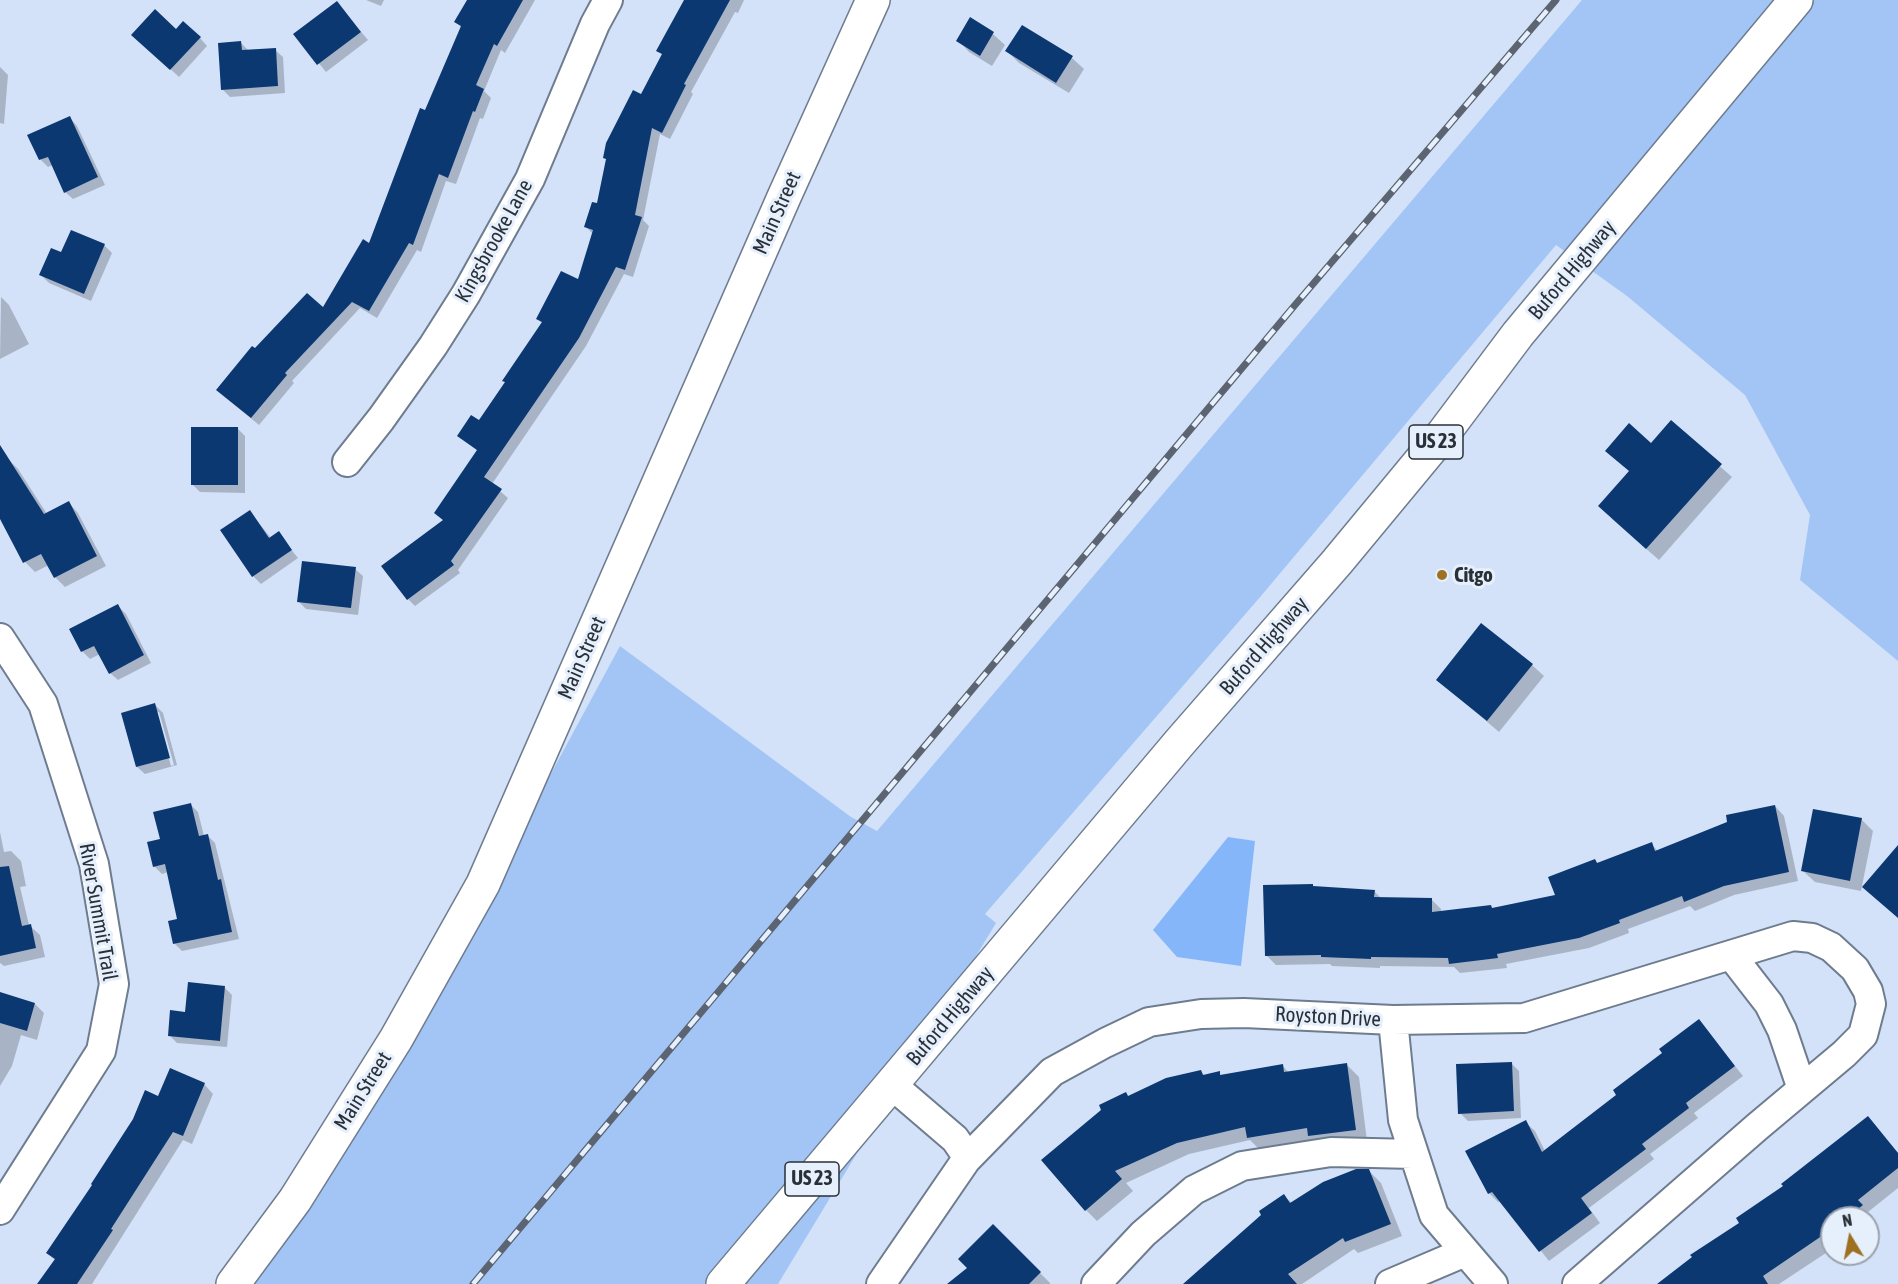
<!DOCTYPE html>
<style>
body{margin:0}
#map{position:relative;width:1898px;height:1284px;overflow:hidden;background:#d3e2f8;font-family:"Asap Condensed",sans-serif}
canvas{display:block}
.north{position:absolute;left:1820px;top:1206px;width:60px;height:60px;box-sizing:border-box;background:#e6effc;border:2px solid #9ba3ae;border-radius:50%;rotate:350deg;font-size:16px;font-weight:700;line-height:24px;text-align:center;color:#2a3038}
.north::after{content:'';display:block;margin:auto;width:21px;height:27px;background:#9d7121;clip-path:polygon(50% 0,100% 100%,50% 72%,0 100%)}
</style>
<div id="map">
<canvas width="1898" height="1284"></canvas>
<div class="north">N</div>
</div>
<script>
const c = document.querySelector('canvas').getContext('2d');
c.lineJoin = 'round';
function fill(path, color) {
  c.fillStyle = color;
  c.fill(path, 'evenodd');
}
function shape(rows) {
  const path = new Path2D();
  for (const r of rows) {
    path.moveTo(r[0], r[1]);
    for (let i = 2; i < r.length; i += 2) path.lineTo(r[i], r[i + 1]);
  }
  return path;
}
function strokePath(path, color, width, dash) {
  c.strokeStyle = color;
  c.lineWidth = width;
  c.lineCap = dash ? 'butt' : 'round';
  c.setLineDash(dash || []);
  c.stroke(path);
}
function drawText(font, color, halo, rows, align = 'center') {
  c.font = font + ' "Asap Condensed",sans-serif';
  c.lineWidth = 6;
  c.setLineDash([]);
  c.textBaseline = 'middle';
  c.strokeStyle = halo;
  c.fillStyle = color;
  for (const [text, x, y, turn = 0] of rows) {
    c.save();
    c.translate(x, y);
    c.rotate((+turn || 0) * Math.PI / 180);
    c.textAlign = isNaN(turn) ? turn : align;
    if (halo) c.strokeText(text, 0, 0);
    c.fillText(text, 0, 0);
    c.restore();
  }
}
fill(shape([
 [1582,0,1898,0,1898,661,1800,580,1810,515,1745,395,1627,296,1556,245,1261,596,985,914,996,923,778,1284,232,1284,474,916,620,646,851,817,877,831]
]), '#a3c5f6');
fill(shape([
 [1228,837,1255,841,1241,966,1177,957,1153,930]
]), '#86b6fa');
fill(shape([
 [366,0,384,0,381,6],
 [468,0,535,0,505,53,501,50,484,91,491,98,483,119,480,118,456,184,446,181,421,252,417,250,377,318,360,308,292,381,294,383,259,425,225,397,256,351,323,309,370,246,462,28,456,22],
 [689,0,744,0,738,13,735,12,691,92,693,94,670,139,660,134,643,220,649,226,633,277,624,274,586,346,492,484,508,498,458,570,460,573,415,606,408,599,444,521,436,513,478,451,459,436,480,422,543,324,538,319,579,281,593,234,586,227,598,205,642,96,663,55,658,51],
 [337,3,368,40,326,72,295,34],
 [971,19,993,34,1005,45,992,66,969,52,958,40],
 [1023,27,1072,58,1084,69,1069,93,1019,63,1007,51],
 [200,38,207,46,179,77,141,42],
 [241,43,249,51,275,50,283,57,285,93,230,97,222,89],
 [0,67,8,75,4,124,0,123],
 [70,118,77,126,105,185,73,199,65,192,53,165,48,167,40,159],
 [104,245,112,253,91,301,49,283,41,275,62,254],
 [1,297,9,305,29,344,0,359],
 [1671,423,1732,477,1659,560,1611,518,1652,445],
 [237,428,245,436,245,493,200,492,193,485],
 [0,455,8,459,18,469,47,514,69,503,78,513,106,566,65,587,55,577,49,565,35,572,25,562,0,516],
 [250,512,271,538,278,533,298,558,261,584,253,576],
 [355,569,363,576,358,615,306,609,298,601],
 [118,606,126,614,151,663,118,680,110,673,100,654,90,659,82,651,71,630],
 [1532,665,1544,676,1499,732,1438,680],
 [155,705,163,713,177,765,145,774,137,767,123,714],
 [156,712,159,712,174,765,171,766],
 [191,805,198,812,204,836,207,835,215,843,239,939,182,951,175,944,178,920,168,872,162,874,154,866,161,840],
 [1775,806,1784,816,1798,881,1734,895,1695,911,1690,906,1628,929,1629,933,1589,948,1506,964,1507,968,1460,973,1454,967,1380,966,1380,968,1332,966,1330,964,1276,965,1266,955,1314,888,1374,891,1381,898,1431,899,1441,909,1441,913,1491,907,1493,909,1557,896,1595,861,1599,864,1651,844,1658,851],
 [1861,819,1873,831,1861,891,1815,882,1803,871],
 [0,832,4,852,11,851,21,861,26,886,20,887,29,925,40,935,45,957,4,966,0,963],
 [224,987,232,995,227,1047,177,1043,169,1035,187,1013],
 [0,994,35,1004,44,1013,37,1040,21,1035,12,1066,0,1086],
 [1699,1021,1743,1076,1694,1113,1698,1118,1650,1154,1654,1159,1589,1208,1600,1223,1549,1261,1501,1201,1498,1202,1489,1193,1525,1122,1535,1131,1545,1151,1618,1095],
 [1511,1063,1519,1071,1521,1118,1468,1121,1460,1113],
 [1347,1065,1359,1077,1367,1141,1260,1150,1250,1140,1189,1154,1126,1183,1133,1191,1097,1221,1086,1210,1129,1098,1201,1072,1205,1076,1219,1073,1222,1076,1283,1066,1289,1073],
 [204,1084,213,1094,192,1144,183,1140,92,1284,39,1284,56,1261,48,1253,159,1098],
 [1868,1118,1898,1153,1898,1188,1868,1212,1873,1217,1868,1221,1868,1218,1832,1218,1832,1249,1779,1284,1659,1284,1742,1224],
 [1369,1171,1381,1183,1402,1236,1358,1253,1354,1249,1302,1284,1185,1284,1284,1196,1292,1203],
 [993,1226,1050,1283,1050,1284,950,1284,970,1268]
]), '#0003');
fill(shape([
 [467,0,523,0,497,46,494,44,476,85,484,89,475,112,473,111,448,178,439,174,413,245,409,243,369,311,352,302,285,373,287,375,251,418,216,390,252,346,255,348,307,293,323,307,363,239,369,243,420,108,425,110,461,26,454,22],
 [684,0,730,0,684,84,686,85,662,133,652,128,635,215,642,217,625,270,616,267,579,338,484,477,502,489,451,561,454,565,407,600,381,566,443,520,434,513,477,450,457,436,471,415,479,420,505,382,502,381,542,322,536,319,561,271,578,279,593,230,584,227,592,202,597,203,606,159,603,158,606,143,633,90,641,94,662,54,656,51],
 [337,1,361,32,317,65,293,34],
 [155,9,176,29,183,21,201,37,170,70,131,35],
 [970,17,994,32,980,56,956,41],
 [1022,25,1073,56,1056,83,1005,51],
 [241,41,242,50,276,48,278,86,221,90,218,43],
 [70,116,98,177,64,193,48,157,39,160,27,135],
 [71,230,105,244,84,294,39,275,51,248,61,252],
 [1671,420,1722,464,1646,549,1598,506,1629,471,1605,451,1629,423,1651,443],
 [191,427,238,427,238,485,191,485],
 [0,445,44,514,69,501,97,556,54,578,41,554,23,563,0,519],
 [250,510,269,538,279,531,292,550,252,577,220,530],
 [302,561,356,567,351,608,297,602],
 [118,604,144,655,109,674,94,646,81,652,69,629],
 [1481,623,1533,664,1487,721,1436,680],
 [155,703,170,758,136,767,121,713],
 [191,803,199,836,208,834,218,880,221,879,232,932,173,944,168,921,177,919,165,864,153,867,147,842,160,839,153,812],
 [1775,805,1789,872,1724,886,1684,902,1682,896,1619,920,1620,923,1579,938,1497,954,1498,958,1449,964,1448,958,1371,957,1371,959,1321,957,1321,955,1265,956,1263,885,1313,884,1313,886,1375,890,1374,897,1432,898,1432,912,1491,905,1492,908,1555,895,1548,877,1595,859,1597,863,1652,842,1655,851,1727,822,1726,815],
 [1813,809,1862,818,1850,881,1801,871],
 [1898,845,1898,918,1862,887],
 [9,866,22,926,31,924,36,948,0,956,0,867],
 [188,982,225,986,220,1041,168,1036,170,1010,185,1012],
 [0,992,35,1003,27,1031,0,1023],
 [1699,1019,1735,1066,1686,1103,1689,1108,1642,1144,1646,1149,1581,1198,1592,1213,1539,1252,1492,1192,1488,1194,1465,1151,1526,1120,1542,1152,1616,1095,1613,1090,1662,1053,1659,1049],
 [1512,1062,1514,1111,1458,1114,1456,1064],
 [1347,1063,1356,1130,1308,1136,1307,1128,1247,1138,1245,1127,1177,1143,1115,1171,1122,1179,1085,1211,1041,1160,1101,1110,1099,1105,1126,1092,1128,1096,1166,1078,1201,1070,1203,1075,1220,1071,1220,1075,1283,1064,1284,1072],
 [170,1068,205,1083,183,1136,173,1132,111,1229,113,1230,77,1284,37,1284,55,1259,46,1253,92,1185,91,1184,133,1119,145,1090,158,1096],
 [1868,1116,1898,1153,1898,1168,1858,1200,1863,1205,1847,1218,1832,1218,1832,1229,1763,1276,1768,1284,1657,1284,1692,1257,1690,1255,1739,1223,1736,1218,1783,1186,1781,1184],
 [1356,1169,1369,1169,1391,1224,1345,1242,1343,1238,1288,1274,1297,1284,1183,1284,1261,1215,1259,1211,1284,1194,1290,1203,1323,1182],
 [993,1224,1041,1272,1029,1284,947,1284,967,1268,958,1259]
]), '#0c3872');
const street = shape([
 [347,462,381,419,433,346,466,294,530,179,595,24,608,0],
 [0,638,43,704,94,864,114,984,101,1051,0,1210],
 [1731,955,1769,1004,1782,1030,1802,1089],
 [1393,1020,1403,1120,1434,1215,1493,1284],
 [892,1085,955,1139,964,1152,966,1160],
 [881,1284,966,1160,1052,1072,1105,1043,1149,1022,1201,1014,1244,1013,1393,1020,1524,1018,1793,936,1812,938,1831,947,1855,969,1868,991,1871,1004,1863,1035,1844,1054,1757,1127,1577,1284],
 [1096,1284,1143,1234,1194,1190,1242,1166,1331,1152,1413,1154],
 [1390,1284,1465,1252]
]);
const secondary = shape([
 [233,1284,295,1200,396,1039,483,884,784,197,873,0]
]);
const primary = shape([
 [723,1284,1180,742,1337,562,1443,434,1518,334,1796,0]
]);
strokePath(street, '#6e7c8f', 32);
strokePath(secondary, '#6e7c8f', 36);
strokePath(primary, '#6e7c8f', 36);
strokePath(street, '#fff', 28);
strokePath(secondary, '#fff', 33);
strokePath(primary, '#fff', 33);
const rail = shape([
 [473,1284,1295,305,1556,0]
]);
strokePath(rail, '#5b6470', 7);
strokePath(rail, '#e6effc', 4.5, [14]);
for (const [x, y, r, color] of [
 [1442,575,6,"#9d7121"]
]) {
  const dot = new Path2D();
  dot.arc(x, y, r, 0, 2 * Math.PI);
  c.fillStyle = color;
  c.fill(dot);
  strokePath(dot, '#e6effc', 2);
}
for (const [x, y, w] of [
 [1436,442,54],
 [812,1179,54]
]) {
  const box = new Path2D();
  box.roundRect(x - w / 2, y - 17, w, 34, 4.5);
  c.fillStyle = '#e6effc';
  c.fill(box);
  strokePath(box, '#2a3038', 1.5);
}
drawText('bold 20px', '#2a3038', null, [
 ["US 23",1436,442],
 ["US 23",812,1179]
]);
drawText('21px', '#2a3038', '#e6effc', [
 ["Main Street",777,213,-66],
 ["Kingsbrooke Lane",494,241,-61],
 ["Buford Highway",1572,270,-50],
 ["Buford Highway",1264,646,-49],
 ["Main Street",582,658,-66],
 ["River Summit Trail",98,912,80],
 ["Buford Highway",950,1016,-50],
 ["Royston Drive",1328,1017,3],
 ["Main Street",363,1091,-58]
]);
drawText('bold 21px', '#2a3038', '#e6effc', [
 ["Citgo",1454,575]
], 'left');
</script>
